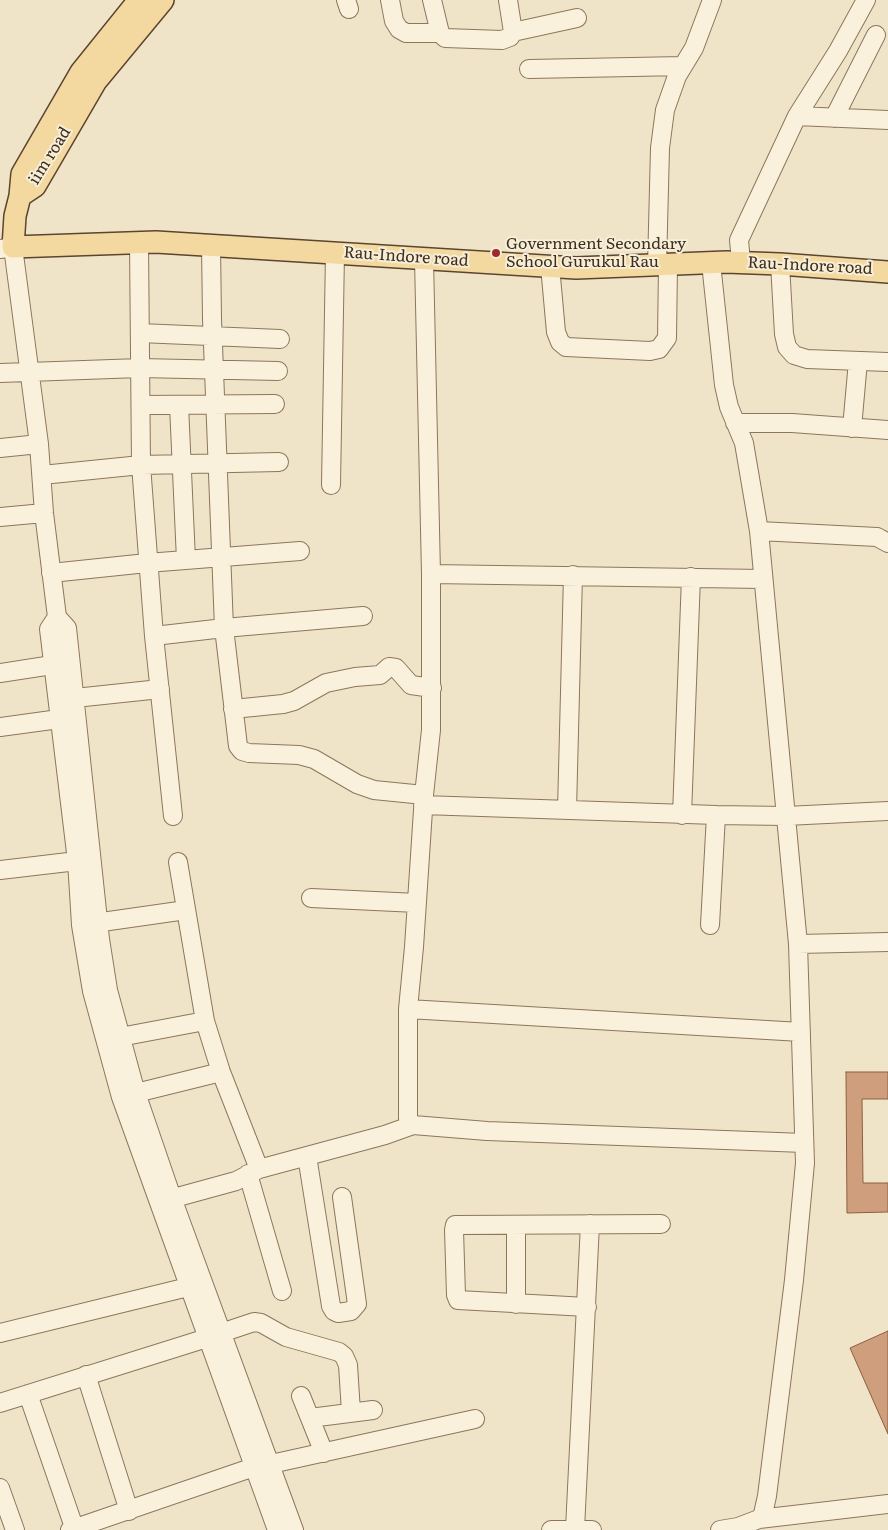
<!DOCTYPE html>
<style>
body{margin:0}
canvas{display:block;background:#f0e4c8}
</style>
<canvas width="888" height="1530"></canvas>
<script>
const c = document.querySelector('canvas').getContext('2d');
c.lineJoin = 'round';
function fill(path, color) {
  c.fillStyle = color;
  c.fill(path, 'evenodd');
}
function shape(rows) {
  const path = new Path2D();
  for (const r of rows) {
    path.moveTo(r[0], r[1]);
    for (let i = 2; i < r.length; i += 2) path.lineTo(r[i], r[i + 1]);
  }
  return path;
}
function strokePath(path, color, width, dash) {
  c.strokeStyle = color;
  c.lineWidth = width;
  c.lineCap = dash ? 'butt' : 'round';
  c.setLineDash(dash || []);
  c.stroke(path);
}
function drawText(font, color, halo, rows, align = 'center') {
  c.font = font + ' Literata,serif';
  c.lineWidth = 4;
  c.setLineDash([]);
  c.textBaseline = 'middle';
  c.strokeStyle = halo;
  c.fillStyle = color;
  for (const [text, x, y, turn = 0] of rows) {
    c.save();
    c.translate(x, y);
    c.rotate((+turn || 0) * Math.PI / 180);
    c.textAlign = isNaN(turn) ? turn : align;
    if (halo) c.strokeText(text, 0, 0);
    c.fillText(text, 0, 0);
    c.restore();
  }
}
const building = shape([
 [846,1072,888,1072,888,1099,862,1099,863,1183,888,1183,888,1212,847,1213,846,1072],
 [888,1331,888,1434,850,1348,888,1331]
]);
fill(building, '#cf9f7d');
strokePath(building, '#8d5f41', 1);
const minor = shape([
 [346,0,349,9],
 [390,0,394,21,399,29,406,33,440,33],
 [432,0,440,33,445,38,502,40,510,37,513,32,508,0],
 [513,32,577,18],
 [529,69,683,66],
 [797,116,888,120],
 [834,118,876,35],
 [139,242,141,465,154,636,173,816],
 [211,245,212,319,224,628,238,746,242,751,249,753,299,755,314,759,357,784,374,790,424,795],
 [0,249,13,247,39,444,44,513,57,617,67,628,100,939,108,990,136,1093,172,1198,294,1530],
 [424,259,431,574,431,730,424,795,414,947,408,1009,408,1119,413,1125,487,1131,804,1143],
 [741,262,739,240,797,116,838,51,866,0],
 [711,263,724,385,729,407,744,443,759,531,798,944,805,1163,794,1280,767,1496,763,1514,759,1519,738,1527,720,1530],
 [780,264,784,334,787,347,794,355,807,359,888,362],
 [550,266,556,332,560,342,566,347,650,351,659,349,667,338,668,266],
 [657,266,660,148,665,110,677,76,694,48,712,0],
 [140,333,280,339],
 [0,373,140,368,278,371],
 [141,405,275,404],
 [179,405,186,560],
 [735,423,792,423,888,430],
 [852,428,858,361],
 [0,448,39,444],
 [42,475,141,465,279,462],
 [331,485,335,253],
 [0,517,44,513],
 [759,531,877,537,888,543],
 [51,573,147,563,300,551],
 [431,574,763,579],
 [57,617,49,629,77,861,81,925,92,991,121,1097,277,1530],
 [154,636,224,628,363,616],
 [0,673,65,663],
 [75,698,160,689],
 [233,709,283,704,294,701,326,683,355,677,380,675,389,667,396,668,411,685,432,688],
 [0,727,59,719],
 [423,805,716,815,786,816,888,811],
 [567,810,573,575],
 [682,815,691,577],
 [178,862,205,1021,221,1072,259,1169],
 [0,870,77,861],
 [311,898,417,903],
 [88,924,186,910],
 [710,925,716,815],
 [798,944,888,942],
 [408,1009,801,1032],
 [120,1037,205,1021],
 [136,1093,221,1072],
 [307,1156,331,1306,334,1311,338,1313,351,1311,357,1304,342,1197],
 [248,1174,282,1291],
 [163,1201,236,1181,259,1169,385,1135,413,1125],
 [516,1304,516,1225],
 [587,1307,458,1300,456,1295,454,1230,455,1225,661,1224],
 [0,1333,188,1287],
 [221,1333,254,1322,261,1323,286,1337,339,1352,344,1356,348,1365,351,1412],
 [86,1375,129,1511],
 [28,1394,75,1530],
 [301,1396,324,1453],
 [0,1403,207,1338],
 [310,1418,373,1410],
 [271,1464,475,1419],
 [0,1488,15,1530],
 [759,1519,888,1504],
 [575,1529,590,1224],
 [70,1530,254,1467],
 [551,1530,592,1530]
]);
const major = shape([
 [139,0,81,72,22,174,20,196,15,216,13,247,156,242,576,268,726,262,780,264,888,272],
 [20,196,35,186,96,81,163,0]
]);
strokePath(minor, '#8d765c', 20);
strokePath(major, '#5b4430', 24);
strokePath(minor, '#faf1dc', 18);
strokePath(major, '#f3d9a0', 21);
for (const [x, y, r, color] of [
 [496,253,5,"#9e2a2b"]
]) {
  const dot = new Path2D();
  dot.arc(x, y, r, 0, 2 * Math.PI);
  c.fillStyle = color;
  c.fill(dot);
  strokePath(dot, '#f7eed8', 2);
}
drawText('16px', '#3d2e20', '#f7eed8', [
 ["iim road",50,156,-58],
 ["Rau-Indore road",406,257,4],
 ["Rau-Indore road",810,266,3]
]);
drawText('16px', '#3d2e20', '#f7eed8', [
 ["Government Secondary",506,244],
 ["School Gurukul Rau",506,262]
], 'left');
</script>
